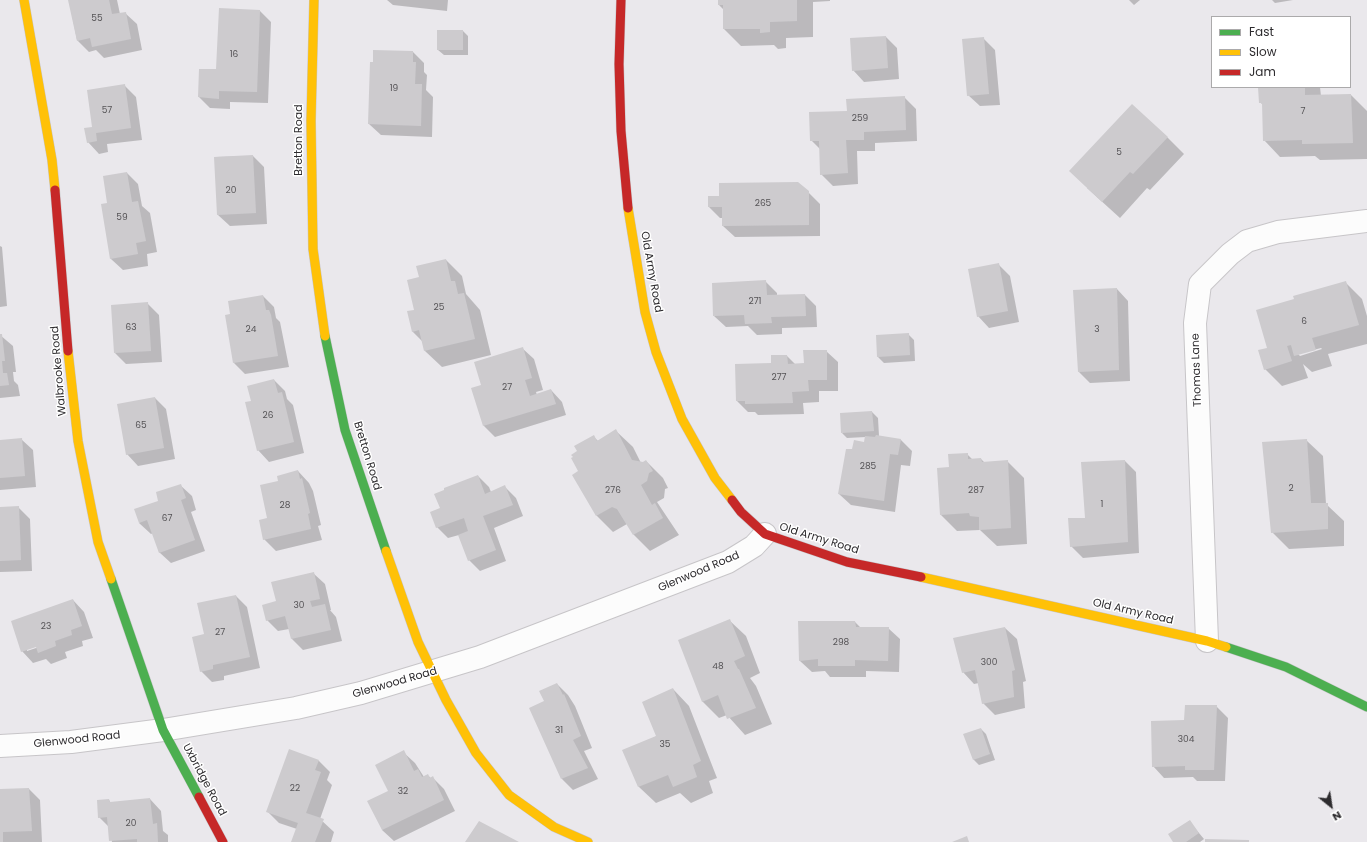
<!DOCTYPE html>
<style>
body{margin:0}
#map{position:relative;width:1367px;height:842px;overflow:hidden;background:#eae8ec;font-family:Poppins,sans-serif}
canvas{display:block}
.legend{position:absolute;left:1211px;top:16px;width:140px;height:72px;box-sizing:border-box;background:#fff;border:1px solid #abaaab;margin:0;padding:5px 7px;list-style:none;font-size:12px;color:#2d2b2e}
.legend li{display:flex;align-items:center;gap:8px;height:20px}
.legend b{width:20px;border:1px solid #abaaab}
.north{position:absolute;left:1311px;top:786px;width:40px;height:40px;-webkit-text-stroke:3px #fff;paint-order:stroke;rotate:150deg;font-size:11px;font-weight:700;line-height:16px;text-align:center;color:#2d2b2e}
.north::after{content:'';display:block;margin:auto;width:14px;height:18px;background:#2d2b2e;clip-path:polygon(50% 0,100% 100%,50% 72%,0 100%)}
</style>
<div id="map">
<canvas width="1367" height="842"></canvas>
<ul class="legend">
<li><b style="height:5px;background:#4caf50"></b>Fast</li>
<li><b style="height:5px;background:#ffc107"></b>Slow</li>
<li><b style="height:5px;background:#c62828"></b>Jam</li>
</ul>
<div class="north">N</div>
</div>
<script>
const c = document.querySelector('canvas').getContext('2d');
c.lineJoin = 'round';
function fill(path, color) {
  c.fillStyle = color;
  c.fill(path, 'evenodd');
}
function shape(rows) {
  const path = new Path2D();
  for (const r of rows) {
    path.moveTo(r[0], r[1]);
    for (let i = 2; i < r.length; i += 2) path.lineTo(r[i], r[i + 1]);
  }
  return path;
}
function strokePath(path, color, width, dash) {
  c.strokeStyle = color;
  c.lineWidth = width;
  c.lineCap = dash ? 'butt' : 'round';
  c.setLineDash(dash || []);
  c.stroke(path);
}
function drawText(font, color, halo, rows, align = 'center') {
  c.font = font + ' Poppins,sans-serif';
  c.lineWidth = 3;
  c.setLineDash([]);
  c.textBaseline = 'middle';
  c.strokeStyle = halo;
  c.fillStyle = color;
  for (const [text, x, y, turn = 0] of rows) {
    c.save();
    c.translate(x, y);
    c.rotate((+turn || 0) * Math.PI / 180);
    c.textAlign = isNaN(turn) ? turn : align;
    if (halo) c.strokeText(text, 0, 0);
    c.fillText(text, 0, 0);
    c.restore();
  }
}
fill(shape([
 [69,0,117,0,120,14,125,13,137,24,142,50,104,58,96,50,89,52,77,40],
 [387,0,448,0,447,11,393,5],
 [719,0,830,0,830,1,813,2,813,37,786,38,786,48,778,49,774,45,741,46,724,29,724,10,719,5],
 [1129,0,1140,0,1134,5],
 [1272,0,1293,0,1275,3],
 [260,11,271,22,268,103,230,102,230,109,210,108,199,97],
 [463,31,468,36,468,55,444,55,438,50],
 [886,37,897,48,899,79,864,82,853,70],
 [983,38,995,50,1000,105,980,106,968,95],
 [413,52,424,63,424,72,427,75,426,90,433,97,432,137,381,135,369,124],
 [124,85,136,97,142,140,107,144,108,152,99,154,88,142,93,128],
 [1259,87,1320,87,1321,96,1351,95,1367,111,1367,159,1320,160,1315,156,1280,157,1264,140,1263,105,1260,102],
 [905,98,916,109,917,141,875,143,875,151,857,151,858,184,833,186,821,174,821,150,811,140,848,112],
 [1167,137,1184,154,1150,190,1147,188,1120,218,1087,188],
 [253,156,264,167,267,224,230,226,218,215,215,157],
 [127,173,138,184,142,206,150,213,157,252,147,254,148,266,123,270,111,259,108,204],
 [808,192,820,204,820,236,735,237,723,226,723,218,720,218,709,207],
 [0,246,2,247,7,306,0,307],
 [446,260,462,276,466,294,480,310,491,355,442,367,425,351,423,342,412,331,415,310],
 [998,264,1010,276,1019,322,989,328,978,316],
 [766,282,777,293,777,296,805,295,816,306,817,327,782,328,782,334,757,335,748,326,726,327,714,316],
 [1345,282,1362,299,1367,316,1367,344,1328,354,1332,366,1312,372,1303,364,1308,378,1282,386,1265,369,1268,348,1296,299],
 [1321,348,1322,349,1300,356,1298,354],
 [1117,289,1128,301,1130,381,1090,383,1079,372],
 [263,296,274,307,276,318,280,322,289,367,245,374,234,363,231,315],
 [147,303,159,315,162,362,126,364,115,353],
 [908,334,914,340,915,361,884,363,878,357,877,336],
 [0,335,13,346,16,372,13,372,14,381,18,385,20,396,0,398],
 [522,348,534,359,543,390,536,392,537,395,551,390,562,402,566,415,495,437,484,426,483,386],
 [826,351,838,362,838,391,819,391,819,402,803,403,804,414,758,415,755,412,748,412,737,401,772,364,787,356,795,364,805,364],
 [274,380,285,391,287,399,293,405,304,453,269,462,258,450,252,402],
 [155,398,166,409,175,459,138,466,127,454],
 [872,412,878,418,879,436,901,440,912,451,910,466,901,465,895,512,851,505,839,494,853,451,865,443,866,437,847,438,842,433],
 [616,431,633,447,641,463,646,461,663,478,668,488,665,489,664,498,657,502,679,535,650,551,634,535,627,524,613,532,597,516,574,475,580,472,594,437,598,441],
 [21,439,33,450,36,487,0,490,0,441],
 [1306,440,1323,456,1326,504,1344,521,1344,546,1289,549,1272,532],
 [967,454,973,460,981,459,985,463,1007,461,1024,478,1027,544,997,546,980,530,957,531,941,515,950,468],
 [1125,461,1136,472,1139,553,1083,558,1071,546,1086,519],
 [298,471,309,483,313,491,321,525,318,526,322,540,276,551,264,539,269,519,279,481],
 [478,476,489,487,491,492,505,487,516,498,523,516,494,528,506,561,480,571,469,560,459,535,448,538,437,527,445,491],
 [180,485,192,496,196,510,191,512,205,551,171,563,159,552,153,533,151,534,139,523,160,501],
 [18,507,30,519,32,571,0,572,0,508],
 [313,573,325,584,331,610,330,610,336,617,342,641,303,650,292,639,289,629,278,631,267,620,278,602],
 [236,596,247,607,260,668,224,676,224,680,212,682,201,671,205,635],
 [73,600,84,612,93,638,82,641,83,646,65,652,67,658,51,664,46,659,33,663,22,651],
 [41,645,42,646,27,651,27,649],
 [729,620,746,636,760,673,750,678,756,686,772,724,745,735,727,715,719,718,702,701],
 [799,622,855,622,861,628,888,628,900,639,899,672,866,671,866,677,830,677,825,671,812,672,800,661],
 [1005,628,1017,639,1026,681,1023,682,1025,708,995,715,983,703,979,683,974,684,963,672],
 [557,684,568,695,575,706,592,748,584,751,598,779,573,790,562,779,545,702],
 [673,689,689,706,717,778,709,781,713,793,691,803,680,793,656,803,639,787,624,751,657,736],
 [1216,706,1228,718,1225,781,1197,781,1193,777,1164,778,1153,766,1185,721],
 [981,729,986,734,995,760,979,765,974,760,965,734],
 [290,750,319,761,330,772,327,780,332,785,320,819,334,832,331,842,292,842,297,829,279,823,267,811],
 [403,752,415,763,424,777,427,775,431,778,432,777,444,789,455,811,394,841,382,830,389,791],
 [29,789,40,800,42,842,0,842,0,790],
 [150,799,161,811,163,831,168,835,168,842,112,842,109,827,99,817,109,800,111,803],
 [1189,821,1204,839,1200,842,1174,842]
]), '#0003');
fill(shape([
 [68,0,109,0,112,14,126,12,131,39,92,47,90,38,77,41],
 [718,0,797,0,797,21,770,22,770,32,760,33,760,29,723,29,723,5,718,5],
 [219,8,260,10,257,92,219,91,219,99,198,97,199,69,216,69],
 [437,30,463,30,463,50,437,50],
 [886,36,888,68,852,71,850,38],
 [984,37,989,94,967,96,962,39],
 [373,50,413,51,413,62,416,62,415,84,422,84,421,126,368,124,370,62,373,62],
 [125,84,131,128,96,133,97,141,87,143,84,128,92,127,87,90],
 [1258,87,1305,87,1305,95,1351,94,1353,143,1302,144,1302,140,1263,141,1262,103,1259,103],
 [905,96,906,130,864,132,864,140,846,140,848,173,820,175,819,141,810,141,809,112,847,111,846,99],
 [1132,104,1168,137,1133,174,1130,172,1102,202,1069,171],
 [253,155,256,213,217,215,214,157],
 [127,172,132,202,138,201,146,241,136,243,138,254,110,259,101,204,107,203,103,176],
 [798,182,809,191,809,225,722,226,722,207,708,207,708,196,719,196,719,183],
 [446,259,451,281,455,281,458,294,464,293,475,339,424,351,419,330,412,332,407,311,414,310,407,280,419,277,416,266],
 [999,263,1008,311,977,317,968,269],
 [766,280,767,295,805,294,806,316,771,317,772,323,745,324,744,315,713,316,712,283],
 [1346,281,1359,325,1312,338,1316,350,1294,356,1291,345,1287,346,1292,361,1264,370,1258,350,1267,348,1256,310,1294,299,1293,296],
 [1117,288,1119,370,1078,372,1073,290],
 [263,295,266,310,269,310,271,315,278,356,233,363,225,315,230,314,228,301],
 [148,302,151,351,114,353,111,305],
 [909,333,910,355,877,357,876,335],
 [0,334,2,334,5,361,2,361,3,373,7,373,9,385,0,386],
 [523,347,532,378,525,380,530,396,551,389,556,404,483,426,471,388,481,385,474,362],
 [803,350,827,350,827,380,808,380,809,391,792,392,793,403,745,404,745,401,736,401,735,364,771,363,771,355,787,355,788,364,804,363],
 [274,379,278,393,282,392,294,442,257,451,245,402,251,401,247,386],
 [155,397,164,448,126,455,117,404],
 [872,411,874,431,841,433,840,413],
 [616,429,632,460,643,462,646,460,653,471,649,473,647,481,641,485,652,505,655,503,663,518,633,535,617,509,612,507,596,516,572,475,578,471,571,458,573,457,571,455,577,451,574,446,594,435,597,441],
 [876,435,901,439,898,455,890,454,884,501,838,494,846,449,852,449,854,440,864,442,865,436,875,437],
 [22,438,25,476,0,478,0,440],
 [1307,439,1311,503,1328,503,1328,529,1271,533,1262,442],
 [968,453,968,459,981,458,982,462,1008,460,1011,528,979,530,979,517,970,516,969,513,940,515,937,468,949,467,948,454],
 [1125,460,1128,542,1070,547,1068,518,1085,518,1081,462],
 [298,470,300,479,302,478,310,513,308,514,311,529,263,540,259,520,267,518,260,485,278,481,277,476],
 [478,475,485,494,505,485,513,505,483,516,496,550,468,561,458,535,468,531,464,518,436,528,430,512,440,508,434,494,444,490,444,488],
 [181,484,186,498,181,500,195,540,159,553,147,520,139,523,134,509,158,501,156,492],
 [19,506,21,560,0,561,0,507],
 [314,572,320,599,310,601,312,607,325,604,331,630,291,639,285,616,266,621,262,605,276,601,271,582],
 [236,595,250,657,213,665,213,669,200,672,192,637,204,634,197,603],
 [73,599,82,626,71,630,72,635,55,641,56,646,38,653,36,647,21,652,11,621],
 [730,619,745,656,734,661,738,669,739,669,756,708,727,719,718,695,702,702,678,640],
 [798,621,855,621,856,627,889,627,888,661,855,660,855,666,818,666,818,659,799,661],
 [1005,627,1015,670,1012,671,1014,697,982,704,975,670,962,673,953,638],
 [557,683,563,695,564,694,581,736,573,740,588,768,561,779,529,708,544,701,539,691],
 [673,688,701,761,693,765,697,777,673,787,668,775,638,787,622,750,656,736,642,702],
 [1185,705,1217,705,1214,770,1185,770,1185,766,1152,767,1151,721,1184,720],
 [981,728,990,754,973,760,963,734],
 [289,749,319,760,315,770,321,772,306,813,324,819,315,842,291,842,298,823,266,812],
 [404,750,414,771,418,769,422,777,428,774,430,778,433,776,444,800,382,830,367,801,388,791,375,765],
 [29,788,32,831,3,832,3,842,0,842,0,789],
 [150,798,153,824,157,823,158,842,137,842,137,839,109,841,107,817,98,818,97,800,109,799,110,802],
 [1190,820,1199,833,1186,842,1173,842,1168,834],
 [479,821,519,842,465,842],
 [967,836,969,842,952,842],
 [1205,839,1249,840,1249,842,1205,842]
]), '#cdcbce');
const street = shape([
 [1207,641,1195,323,1200,284,1230,254,1247,241,1278,232,1367,221],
 [0,746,71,742,163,730,296,708,361,693,480,657,728,562,754,546,765,534]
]);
const fast = shape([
 [325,336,345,430,386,551],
 [111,579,163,730,199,797],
 [1226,647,1286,667,1367,707]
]);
const slow = shape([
 [24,0,52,160,55,190],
 [314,0,311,121,313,249,325,336],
 [628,208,645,312,656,352,682,419,715,478,732,500],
 [68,351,78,441,98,542,111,579],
 [386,551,418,642,446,700,476,753,509,795,554,827,588,842],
 [921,577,1207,641,1226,647]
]);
const jam = shape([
 [621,0,619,64,621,131,628,208],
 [55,190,68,351],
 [732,500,741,512,765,534,847,562,921,577],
 [199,797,223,842]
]);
strokePath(street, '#c7c5c8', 24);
strokePath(fast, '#c7c5c8', 10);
strokePath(slow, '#c7c5c8', 10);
strokePath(jam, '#c7c5c8', 10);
strokePath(street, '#fcfcfc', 22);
strokePath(fast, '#4caf50', 9);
strokePath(slow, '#ffc107', 9);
strokePath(jam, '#c62828', 9);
drawText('9px', '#555356', null, [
 ["55",97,19],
 ["16",234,55],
 ["19",394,89],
 ["57",107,111],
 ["7",1303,112],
 ["259",860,119],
 ["5",1119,153],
 ["20",231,191],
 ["265",763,204],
 ["59",122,218],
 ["271",755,302],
 ["25",439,308],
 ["6",1304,322],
 ["63",131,328],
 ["24",251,330],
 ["3",1097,330],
 ["277",779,378],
 ["27",507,388],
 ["26",268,416],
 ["65",141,426],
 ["285",868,467],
 ["2",1291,489],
 ["276",613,491],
 ["287",976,491],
 ["1",1102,505],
 ["28",285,506],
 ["67",167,519],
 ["30",299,606],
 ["23",46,627],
 ["27",220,633],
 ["298",841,643],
 ["300",989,663],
 ["48",718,667],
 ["31",559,731],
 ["304",1186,740],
 ["35",665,745],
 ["22",295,789],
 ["32",403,792],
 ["20",131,824]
]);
drawText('11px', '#2d2b2e', '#fff', [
 ["Bretton Road",299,140,-90],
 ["Old Army Road",651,272,80],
 ["Thomas Lane",1197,370,-92],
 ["Walbrooke Road",59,371,-95],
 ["Bretton Road",367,456,73],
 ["Old Army Road",819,539,17],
 ["Glenwood Road",699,572,-23],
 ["Old Army Road",1133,612,13],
 ["Glenwood Road",395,683,-16],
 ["Glenwood Road",77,740,-6],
 ["Uxbridge Road",204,780,62]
]);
</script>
